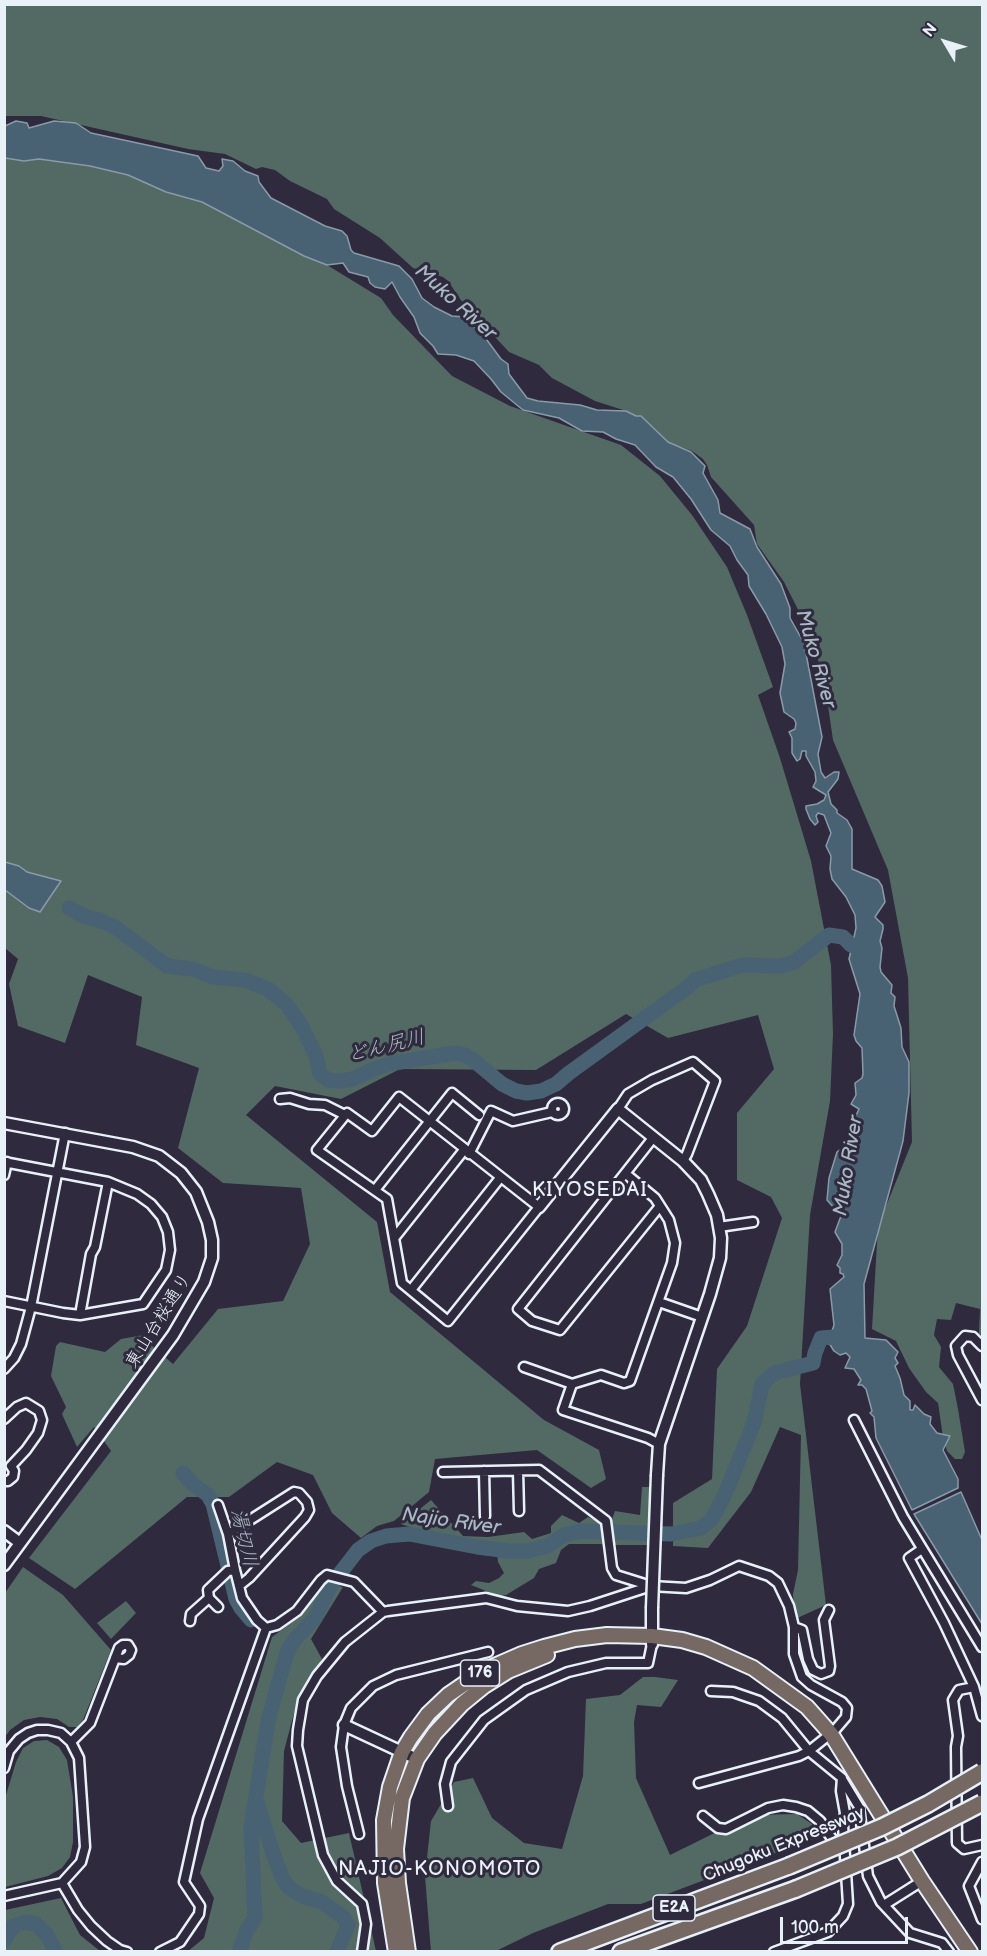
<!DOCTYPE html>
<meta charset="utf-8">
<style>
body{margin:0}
#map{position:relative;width:987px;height:1956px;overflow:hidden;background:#2f2a3d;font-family:"Balsamiq Sans",sans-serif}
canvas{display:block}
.frame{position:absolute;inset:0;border:6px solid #e8f1f8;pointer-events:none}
.north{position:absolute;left:915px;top:12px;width:60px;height:60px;-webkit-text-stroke:4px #2f2a3d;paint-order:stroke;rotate:308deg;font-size:16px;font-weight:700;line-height:24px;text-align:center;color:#e8f1f8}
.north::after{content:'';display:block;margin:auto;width:21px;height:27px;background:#e8f1f8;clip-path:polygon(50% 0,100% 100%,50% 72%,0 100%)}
.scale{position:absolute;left:780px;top:1917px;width:128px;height:27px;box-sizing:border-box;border:3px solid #e8f1f8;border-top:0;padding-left:8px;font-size:18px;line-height:21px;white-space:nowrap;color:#e8f1f8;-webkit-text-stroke:4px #2f2a3d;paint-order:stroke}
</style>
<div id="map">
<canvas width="987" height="1956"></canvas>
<div class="frame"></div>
<div class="north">N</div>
<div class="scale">100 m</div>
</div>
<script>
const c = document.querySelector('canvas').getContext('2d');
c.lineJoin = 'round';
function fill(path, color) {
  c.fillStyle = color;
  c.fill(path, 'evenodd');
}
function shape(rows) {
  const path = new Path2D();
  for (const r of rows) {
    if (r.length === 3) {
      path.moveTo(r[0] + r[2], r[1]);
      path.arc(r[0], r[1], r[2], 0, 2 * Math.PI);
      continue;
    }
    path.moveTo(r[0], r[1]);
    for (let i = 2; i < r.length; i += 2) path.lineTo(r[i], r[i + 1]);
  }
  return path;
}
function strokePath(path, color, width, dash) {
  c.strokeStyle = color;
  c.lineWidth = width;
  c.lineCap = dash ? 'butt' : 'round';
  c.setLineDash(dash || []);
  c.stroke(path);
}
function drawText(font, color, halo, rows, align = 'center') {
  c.font = font + ' "Balsamiq Sans","Klee One",sans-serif';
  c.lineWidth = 6;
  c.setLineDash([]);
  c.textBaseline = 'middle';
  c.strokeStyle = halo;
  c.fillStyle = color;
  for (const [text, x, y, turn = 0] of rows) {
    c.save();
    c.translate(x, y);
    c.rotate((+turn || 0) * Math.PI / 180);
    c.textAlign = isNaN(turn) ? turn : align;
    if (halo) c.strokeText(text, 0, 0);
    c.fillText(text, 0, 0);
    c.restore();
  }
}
fill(shape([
 [4,5,982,5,982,1337,979,1333,980,1309,956,1303,951,1320,937,1319,934,1335,941,1347,939,1367,953,1384,958,1409,965,1452,962,1459,955,1459,947,1451,943,1437,938,1403,926,1392,909,1368,896,1341,872,1329,878,1226,912,1142,908,978,888,870,833,740,826,692,813,639,784,582,757,544,754,525,711,477,707,465,703,459,692,451,668,442,641,416,636,416,626,411,595,401,552,378,539,365,509,352,494,336,474,324,469,312,448,281,443,277,413,268,380,238,334,209,327,199,290,181,275,170,262,167,256,169,225,154,188,149,41,116,5,116],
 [5,158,24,161,39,159,90,166,128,175,166,192,202,202,304,256,327,265,381,298,393,315,452,376,510,406,621,445,660,476,692,515,727,567,747,615,773,687,758,695,780,758,811,861,831,965,833,1034,830,1101,810,1215,800,1384,826,1605,795,1619,793,1594,798,1570,801,1435,780,1427,751,1492,708,1548,673,1546,673,1503,712,1479,717,1369,747,1326,782,1218,771,1197,737,1180,737,1113,774,1069,758,1015,668,1038,626,1014,536,1070,400,1069,341,1099,275,1086,246,1115,377,1222,390,1292,544,1420,599,1450,606,1479,591,1488,537,1450,435,1459,429,1492,394,1521,377,1526,361,1538,332,1513,313,1475,277,1462,229,1497,187,1497,75,1589,29,1558,111,1451,94,1427,77,1447,62,1414,66,1407,51,1376,56,1346,60,1342,105,1352,121,1339,149,1334,152,1346,173,1364,218,1309,283,1301,310,1244,301,1188,223,1183,178,1148,199,1068,136,1045,142,997,88,975,65,1043,18,1026,9,984,18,959,5,948],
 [642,1487,650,1487,649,1545,614,1545,611,1522,615,1511,640,1515],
 [431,1500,463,1536,488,1537,524,1532,532,1539,551,1533,551,1526,562,1515,579,1523,588,1517,603,1523,603,1544,569,1544,561,1550,556,1563,539,1569,534,1578,506,1595,499,1596,471,1585,476,1581,489,1583,499,1578,504,1573,498,1562,496,1544,463,1540,431,1534,401,1524],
 [23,1567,63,1595,111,1650,83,1720,77,1727,69,1727,57,1719,40,1717,24,1720,10,1730,5,1737,5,1593],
 [326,1583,343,1587,311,1639,322,1659,297,1702,284,1751,282,1821,301,1843,349,1833,376,1951,187,1952,204,1938,214,1898,200,1873,272,1637,298,1618],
 [126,1601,136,1613,111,1639,97,1623],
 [643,1677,655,1677,678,1680,661,1707,637,1705,634,1722,636,1778,670,1855,751,1815,797,1814,812,1824,818,1837,641,1904,608,1904,533,1933,496,1951,431,1952,425,1876,431,1821,454,1782,473,1778,492,1818,524,1843,562,1849,583,1776,586,1699,620,1695],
 [47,1740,59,1747,67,1760,73,1797,73,1842,70,1857,62,1868,48,1876,5,1887,6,1795,16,1762,23,1748,34,1741],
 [61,1898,80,1935,100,1951,5,1951,5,1910]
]), '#536964');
const water = shape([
 [16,121,27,123,29,128,54,121,76,123,91,133,198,156,206,168,219,171,223,166,222,159,233,161,245,171,258,176,259,182,271,198,325,226,342,231,347,236,351,250,354,253,399,266,412,279,422,298,434,307,452,316,465,317,470,321,473,326,481,332,501,359,508,364,509,374,527,398,538,401,580,405,597,410,626,411,636,416,641,416,668,442,691,452,705,466,703,473,718,500,720,513,750,529,757,547,781,584,790,608,790,618,804,643,822,737,818,754,821,772,825,778,834,772,839,772,838,779,828,792,831,804,837,810,837,813,847,820,852,829,852,869,878,880,882,886,885,902,875,917,883,925,883,929,880,941,882,948,880,967,881,972,892,985,891,993,895,997,894,1006,901,1028,902,1047,909,1062,909,1093,903,1141,864,1284,865,1338,886,1340,898,1352,895,1358,898,1363,895,1366,900,1378,904,1395,910,1401,910,1410,913,1410,915,1405,924,1414,931,1417,930,1424,937,1433,950,1436,943,1450,958,1479,958,1488,912,1510,876,1438,874,1417,870,1413,872,1411,866,1389,862,1385,858,1385,861,1380,854,1369,845,1368,850,1357,846,1353,840,1355,834,1351,827,1340,827,1336,832,1331,834,1325,830,1289,844,1277,843,1274,840,1273,840,1268,837,1265,842,1255,842,1244,835,1232,841,1216,827,1200,829,1178,837,1152,852,1140,853,1122,859,1109,851,1104,856,1095,855,1083,862,1078,863,1074,862,1048,856,1041,854,1035,860,994,849,959,856,928,855,915,846,897,832,879,830,869,831,856,826,846,831,833,824,815,818,813,816,816,818,822,815,825,810,819,806,809,806,806,817,804,824,800,826,795,813,787,816,781,815,772,806,756,806,751,802,751,800,759,797,761,792,753,792,738,789,732,795,729,796,723,794,719,784,712,780,693,785,664,782,647,766,614,749,586,748,575,737,560,730,546,711,530,691,499,673,477,656,467,635,445,616,439,603,432,582,431,559,418,523,410,501,392,491,379,474,361,456,355,438,354,433,346,420,333,414,317,400,297,392,282,385,289,375,287,370,283,368,277,349,272,343,263,327,265,304,256,202,202,166,192,128,175,90,166,39,159,24,161,5,158,5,126,16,121],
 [5,862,19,866,27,872,61,881,40,912,29,908,5,890,5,862],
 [961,1492,982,1540,982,1624,914,1514,961,1492]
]);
fill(water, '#496273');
strokePath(water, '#899ba8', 1.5);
strokePath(shape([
 [69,908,86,917,96,919,115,927,167,966,193,969,213,977,245,980,268,989,287,1005,301,1025,316,1056,320,1074,328,1080,340,1081,353,1079,374,1069,389,1064,454,1053,462,1054,472,1059,502,1084,516,1091,527,1093,541,1091,556,1084,569,1073,689,986,695,980,742,965,781,966,794,962,829,935,843,937,851,945,865,950],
 [183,1473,194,1485,208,1495,213,1504,236,1599,241,1608,251,1620],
 [257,1802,273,1853,282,1877,288,1887,302,1896,322,1902,343,1917,348,1925,337,1952],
 [4,1941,13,1926,25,1922,36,1924,47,1935,56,1952],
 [239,1952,247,1930,255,1918,251,1827,268,1721,287,1652,295,1639,315,1618,331,1585,358,1550,371,1541,386,1536,409,1534,477,1547,509,1551,528,1551,547,1546,564,1535,581,1531,671,1534,701,1528,712,1519,725,1494,754,1423,762,1384,774,1373,813,1363,815,1353,821,1338,847,1336]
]), '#496273', 15);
const minor = shape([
 [399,1097,539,1207,448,1321,402,1283,387,1199,317,1150,347,1113,372,1131,399,1097],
 [280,1099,290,1098,309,1104,325,1105,345,1115],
 [558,1109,6],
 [618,1109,628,1094,652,1080,693,1062,715,1081,687,1154,683,1161],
 [653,1138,518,1309,532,1321,560,1330,660,1206],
 [469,1154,491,1111,513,1121,552,1112],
 [4,1162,108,1182,137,1194,151,1204,162,1217,168,1232,170,1250,166,1270,143,1304,80,1315,63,1313,4,1301],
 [626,1174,655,1198,669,1220,675,1243,672,1263,630,1381,624,1383,601,1375,572,1384,563,1410,648,1438,659,1444],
 [4,1175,7,1162],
 [375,1190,452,1093,479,1115],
 [719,1227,753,1222],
 [395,1237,464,1150],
 [411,1290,500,1178],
 [659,1302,702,1317],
 [80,1315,91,1254,95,1247,108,1182],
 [982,1346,973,1337,965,1336,956,1346,958,1355,982,1400],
 [524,1367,572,1384],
 [4,1369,14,1358,21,1344,31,1307,65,1133],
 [4,1419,17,1407,26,1403,39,1411,42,1420,38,1433,26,1450,11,1466],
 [854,1420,903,1517,982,1647],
 [484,1471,485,1516],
 [518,1471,519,1511],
 [443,1472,539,1470,606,1521,612,1568,616,1575,651,1586],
 [4,1481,8,1481,13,1477,14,1471,11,1466],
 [218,1505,228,1534],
 [922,1549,909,1558,944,1623,974,1687,982,1716],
 [239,1586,249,1578,305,1517,309,1510,307,1502,299,1493,294,1492,228,1534,235,1570,242,1598,257,1620,266,1628],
 [218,1607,209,1598,208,1590,228,1571,235,1570],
 [190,1621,191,1614,209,1598],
 [794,1627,802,1630,808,1659,813,1670,821,1674,829,1671,830,1666,824,1620,829,1610],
 [266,1628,277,1625,297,1611,321,1580,327,1575,354,1582,383,1612],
 [974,1687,959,1690,953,1700,958,1736,956,1747,957,1843,964,1849,982,1845],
 [71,1742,90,1723,119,1648,123,1645,128,1645,131,1650,129,1655,124,1659,115,1658],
 [4,1768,9,1751,19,1739,28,1733,37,1730,48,1730,61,1733,71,1742,79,1758,85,1847,81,1862,62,1883,4,1896],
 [842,1779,859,1807,868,1876,881,1902,910,1933,942,1943,949,1952],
 [699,1783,799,1756,809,1751,782,1718,759,1701,733,1692,711,1691],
 [448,1806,445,1784,451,1762,484,1720,526,1690,568,1672,606,1663,648,1663,652,1644],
 [703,1816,718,1828,726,1829,768,1808,783,1805,796,1807,808,1811,820,1821,839,1849],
 [359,1834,347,1786,341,1747,344,1725,351,1708,373,1686,396,1675,488,1652],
 [982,1862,969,1886,982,1919],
 [62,1883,78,1910,91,1926,107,1941,120,1950,127,1952],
 [884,1905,922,1881],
 [160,1952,180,1942,199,1914,200,1906,184,1882,198,1819,266,1628],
 [362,1952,366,1924,362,1904,337,1881,323,1855,297,1746,298,1730,303,1700,317,1676,345,1642,383,1612,388,1611,486,1598,517,1606,568,1611,590,1606,651,1586,686,1588,710,1580,739,1566,769,1576,778,1583,789,1606,794,1627,794,1654,802,1677,811,1685,842,1702,847,1708,846,1717,834,1731,809,1751,842,1778,841,1791,845,1813,843,1825,848,1904,843,1916,828,1932,774,1952]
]);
const tertiary = shape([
 [4,1123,133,1147,159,1156,181,1173,196,1192,208,1222,212,1240,212,1258,204,1282,173,1335,4,1565],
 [539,1207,618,1109,683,1161,701,1180,708,1194,717,1215,721,1238,720,1258,710,1294,659,1444,657,1475],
 [4,1531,20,1543],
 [652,1644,652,1608],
 [344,1725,417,1759]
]);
const trunk = shape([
 [396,1952,385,1883,384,1820,390,1787,402,1752,411,1737,428,1714,448,1695,483,1671,522,1654,544,1647,575,1639,607,1635,652,1636,682,1640,706,1647,753,1668,807,1707,831,1734,922,1881,970,1952],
 [408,1952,398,1883,396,1849,402,1798,417,1759,435,1733,462,1704,484,1686,508,1671,547,1655]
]);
const motorway = shape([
 [560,1952,789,1866],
 [621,1952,796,1889]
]);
strokePath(minor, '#e8f1f8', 13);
strokePath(tertiary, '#e8f1f8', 15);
strokePath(trunk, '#e8f1f8', 18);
strokePath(motorway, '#e8f1f8', 20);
strokePath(minor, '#2f2a3d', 8);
strokePath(tertiary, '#2f2a3d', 10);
strokePath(trunk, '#766964', 14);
strokePath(motorway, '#766964', 15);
const tertiaryBridge = shape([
 [652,1608,657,1475]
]);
const motorwayBridge = shape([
 [789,1866,882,1827,928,1804,982,1772],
 [796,1889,897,1847,982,1803]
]);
strokePath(tertiaryBridge, '#e8f1f8', 15, []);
strokePath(motorwayBridge, '#e8f1f8', 20, []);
strokePath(tertiaryBridge, '#2f2a3d', 10);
strokePath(motorwayBridge, '#766964', 15);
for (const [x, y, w] of [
 [480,1673,39],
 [674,1908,42]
]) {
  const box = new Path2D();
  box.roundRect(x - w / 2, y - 13, w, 26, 4.5);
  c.fillStyle = '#2f2a3d';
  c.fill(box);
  strokePath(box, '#e8f1f8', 1.5);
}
drawText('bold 16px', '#e8f1f8', null, [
 ["176",480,1673],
 ["E2A",674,1908]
]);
drawText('18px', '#e8f1f8', '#2f2a3d', [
 ["東山台桜通り",159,1321,-58],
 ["Chugoku Expressway",784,1845,-22]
]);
drawText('italic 20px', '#a8b8c3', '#2f2a3d', [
 ["Muko River",455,303,42],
 ["Muko River",815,659,74],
 ["どん尻川",386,1047,-14],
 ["Muko River",849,1166,-81],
 ["Najio River",451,1522,8],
 ["湯切川",243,1538,77]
]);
c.letterSpacing = '1.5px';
drawText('20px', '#e8f1f8', '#2f2a3d', [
 ["KIYOSEDAI",590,1191],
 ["NAJIO-KONOMOTO",440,1870]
]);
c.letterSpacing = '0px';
</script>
